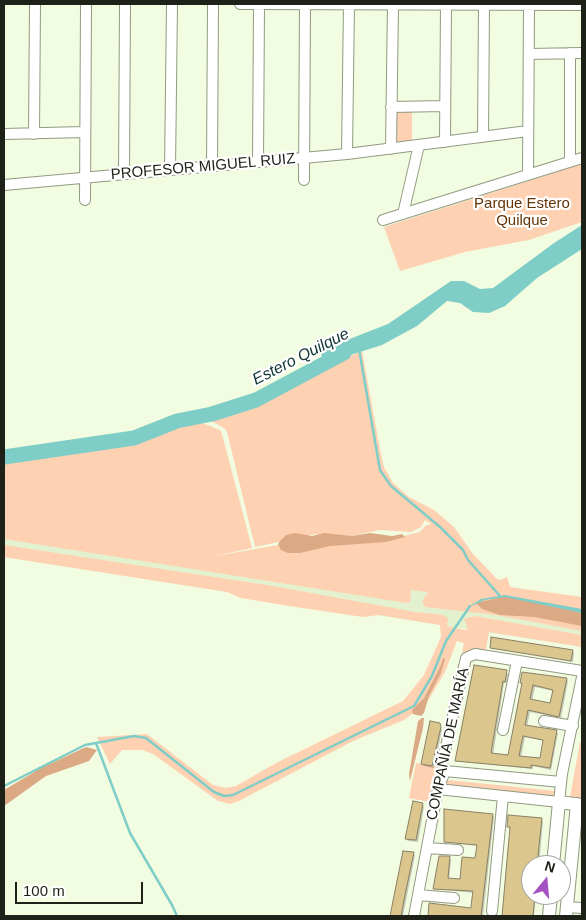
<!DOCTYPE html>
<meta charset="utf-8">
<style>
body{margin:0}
#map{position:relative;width:586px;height:920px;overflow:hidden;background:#f2fce0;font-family:Helvetica,sans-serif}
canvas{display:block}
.frame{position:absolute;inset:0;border:5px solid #1d2117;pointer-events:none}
.north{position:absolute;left:521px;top:855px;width:50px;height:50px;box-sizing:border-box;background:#fff;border:1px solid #a5a6a2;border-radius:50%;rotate:17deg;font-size:14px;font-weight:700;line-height:20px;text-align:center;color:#1d2117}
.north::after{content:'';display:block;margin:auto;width:18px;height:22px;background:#a452c1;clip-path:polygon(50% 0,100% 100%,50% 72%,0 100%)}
.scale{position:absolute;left:15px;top:882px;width:128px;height:22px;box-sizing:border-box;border:2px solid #1d2117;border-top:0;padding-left:6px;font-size:15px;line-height:18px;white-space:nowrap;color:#1d2117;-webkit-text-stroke:4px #fff;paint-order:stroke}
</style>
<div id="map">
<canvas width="586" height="920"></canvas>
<div class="frame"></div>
<div class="north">N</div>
<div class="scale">100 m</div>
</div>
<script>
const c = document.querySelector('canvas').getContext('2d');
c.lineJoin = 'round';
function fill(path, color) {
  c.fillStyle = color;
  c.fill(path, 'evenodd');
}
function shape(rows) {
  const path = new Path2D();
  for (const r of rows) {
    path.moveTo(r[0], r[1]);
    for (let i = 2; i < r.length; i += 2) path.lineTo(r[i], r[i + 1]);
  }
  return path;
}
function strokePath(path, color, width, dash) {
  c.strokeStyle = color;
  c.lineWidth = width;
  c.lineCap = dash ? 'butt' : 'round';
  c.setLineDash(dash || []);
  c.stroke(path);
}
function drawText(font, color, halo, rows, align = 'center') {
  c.font = font + ' Helvetica,sans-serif';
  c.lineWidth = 4.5;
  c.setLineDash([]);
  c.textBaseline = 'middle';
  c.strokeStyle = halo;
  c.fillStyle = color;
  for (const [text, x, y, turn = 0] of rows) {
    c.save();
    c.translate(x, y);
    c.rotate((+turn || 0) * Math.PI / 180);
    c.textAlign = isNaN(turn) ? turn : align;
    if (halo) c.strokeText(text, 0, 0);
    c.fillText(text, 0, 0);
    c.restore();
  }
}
fill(shape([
 [4,525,582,615,582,647,4,557]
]), '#e4f1ce');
fill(shape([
 [391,107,412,107,412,146,391,149],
 [582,164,582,222,529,240,465,252,400,271,384,227],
 [362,351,381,455,384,467,393,483,409,497,434,510,454,527,473,554,497,579,501,580,507,577,510,587,582,597,582,631,496,615,425,607,422,601,428,592,419,591,411,590,410,602,407,603,4,539,4,462,82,452,135,441,200,422,220,430,222,434,252,548,210,557,289,543,387,540,420,532,425,526,431,524,425,520,421,527,411,532,379,530,352,536,316,534,255,547,227,432,224,428,207,419,258,402,309,373],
 [4,545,273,586,415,612,443,615,448,618,447,626,465,630,468,629,464,619,475,616,564,632,582,635,582,647,489,632,485,656,462,652,464,643,457,641,445,672,429,699,420,708,404,720,353,741,239,801,230,804,218,801,153,754,142,750,122,750,110,764,97,737,147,734,213,785,226,788,236,786,278,762,403,701,424,675,441,637,440,625,379,615,363,617,289,606,241,598,227,592,4,557],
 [580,742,582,743,582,799,570,797],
 [416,763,436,767,429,802,409,798],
 [449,780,555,791,556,797,447,786,446,782]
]), '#fed1b2');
fill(shape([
 [295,533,312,536,324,533,352,536,370,533,392,536,402,534,405,537,386,542,330,546,300,553,288,553,281,550,278,544,280,541,286,535],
 [506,596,582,610,582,626,534,617,500,615,482,609,476,603],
 [443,658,445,659,441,673,429,696,424,713,421,716,413,714,412,710,424,698,440,667],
 [422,718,424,718,423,728,410,781,409,774,418,721],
 [86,747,97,750,89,761,46,776,4,806,4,790,41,768]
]), '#dca985');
fill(shape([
 [582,225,582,249,537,278,505,306,489,313,473,312,460,303,447,301,417,326,382,345,341,358,327,365,319,351,388,324,451,281,464,281,480,289,493,288,554,243],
 [505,595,582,609,582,613,505,597,485,600,467,608,481,599]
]), '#7fcdc7');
fill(shape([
 [491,647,572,651,574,653,573,662],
 [506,672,508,674,507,683,504,683,493,755,509,756,523,684,521,682,566,679,568,681,561,718,530,712,527,726,558,733,551,770,533,766,533,769,456,761],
 [535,687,554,691,551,705,532,701],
 [525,737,544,741,541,759,521,757],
 [439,724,442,730,434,768,424,766,422,764],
 [423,805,424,807,418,842,408,841,406,839],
 [492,815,494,817,483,916,429,916,430,904,472,909,474,893,434,889,449,858,451,860,449,879,462,880,477,860,478,846,445,842],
 [541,819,543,821,539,865,531,865,531,895,536,895,534,916,503,916,512,829,508,827],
 [404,853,415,855,403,916,391,916]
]), '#0003');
strokePath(shape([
 [359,349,380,470,391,486,440,527,463,550,468,560,500,596],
 [96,743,130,833,172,905,177,916],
 [4,786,85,745,134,736,146,738,151,742,214,792,224,796,233,795,414,706,432,676,446,641,470,606]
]), '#7fcdc7', 2.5);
strokePath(shape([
 [4,457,134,438,177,421,212,414,256,400,344,353]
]), '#7fcdc7', 15);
const building = shape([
 [491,637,573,650,571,661,490,648,491,637],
 [474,665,507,670,505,682,503,681,491,753,508,755,522,683,520,683,522,672,567,678,559,717,528,710,525,725,557,730,550,768,531,765,531,768,455,761,474,665],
 [533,685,553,690,550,703,530,699,533,685],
 [523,736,543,740,540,758,519,756,523,736],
 [430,721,440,723,441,727,432,766,421,764,430,721],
 [413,801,423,803,416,840,405,839,413,801],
 [444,809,493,814,481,916,428,916,429,903,471,908,471,906,473,891,433,889,439,856,450,856,448,878,460,879,462,857,475,858,477,845,444,842,444,809],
 [508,815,542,818,537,865,531,865,531,895,535,895,533,916,502,916,510,827,507,827,508,815],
 [403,851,414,852,406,890,401,916,390,916,403,851]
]);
fill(building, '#dbc68d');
strokePath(building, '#898067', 1);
const minor = shape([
 [240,4,582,5],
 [570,53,570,162],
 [529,54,582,53],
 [391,107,445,106],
 [4,134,84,132],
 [34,134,35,4],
 [483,137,484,4],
 [445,142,446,4],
 [391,149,393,4],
 [347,154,349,4],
 [258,162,259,4],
 [212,166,213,4],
 [170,170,172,4],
 [124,174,125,4],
 [528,174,529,4],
 [304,180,305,4],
 [4,185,347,154,528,131],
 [85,200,86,4],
 [403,214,419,145],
 [383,220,582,158],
 [544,721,573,726],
 [503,730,517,661],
 [445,771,561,782],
 [438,789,559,802,562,774,582,677],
 [427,848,458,850],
 [418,895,454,898],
 [567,907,582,908],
 [492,911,503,796],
 [414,916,438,789,445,771,442,764,466,658,475,654,582,671]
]);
const tertiary = shape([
 [553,865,559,802,582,805],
 [549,916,551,895],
 [566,916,577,804]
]);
strokePath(minor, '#919a81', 12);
strokePath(tertiary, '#919a81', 14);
strokePath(minor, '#fff', 10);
strokePath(tertiary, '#fff', 12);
drawText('15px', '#1d2117', '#fff', [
 ["PROFESOR MIGUEL RUIZ",203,167,-5],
 ["COMPAÑÍA DE MARÍA",448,744,-78]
]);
drawText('15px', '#633408', '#fff', [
 ["Parque Estero",522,204],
 ["Quilque",522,221]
]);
drawText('italic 16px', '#0d3432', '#fff', [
 ["Estero Quilque",301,357,-27]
]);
</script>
